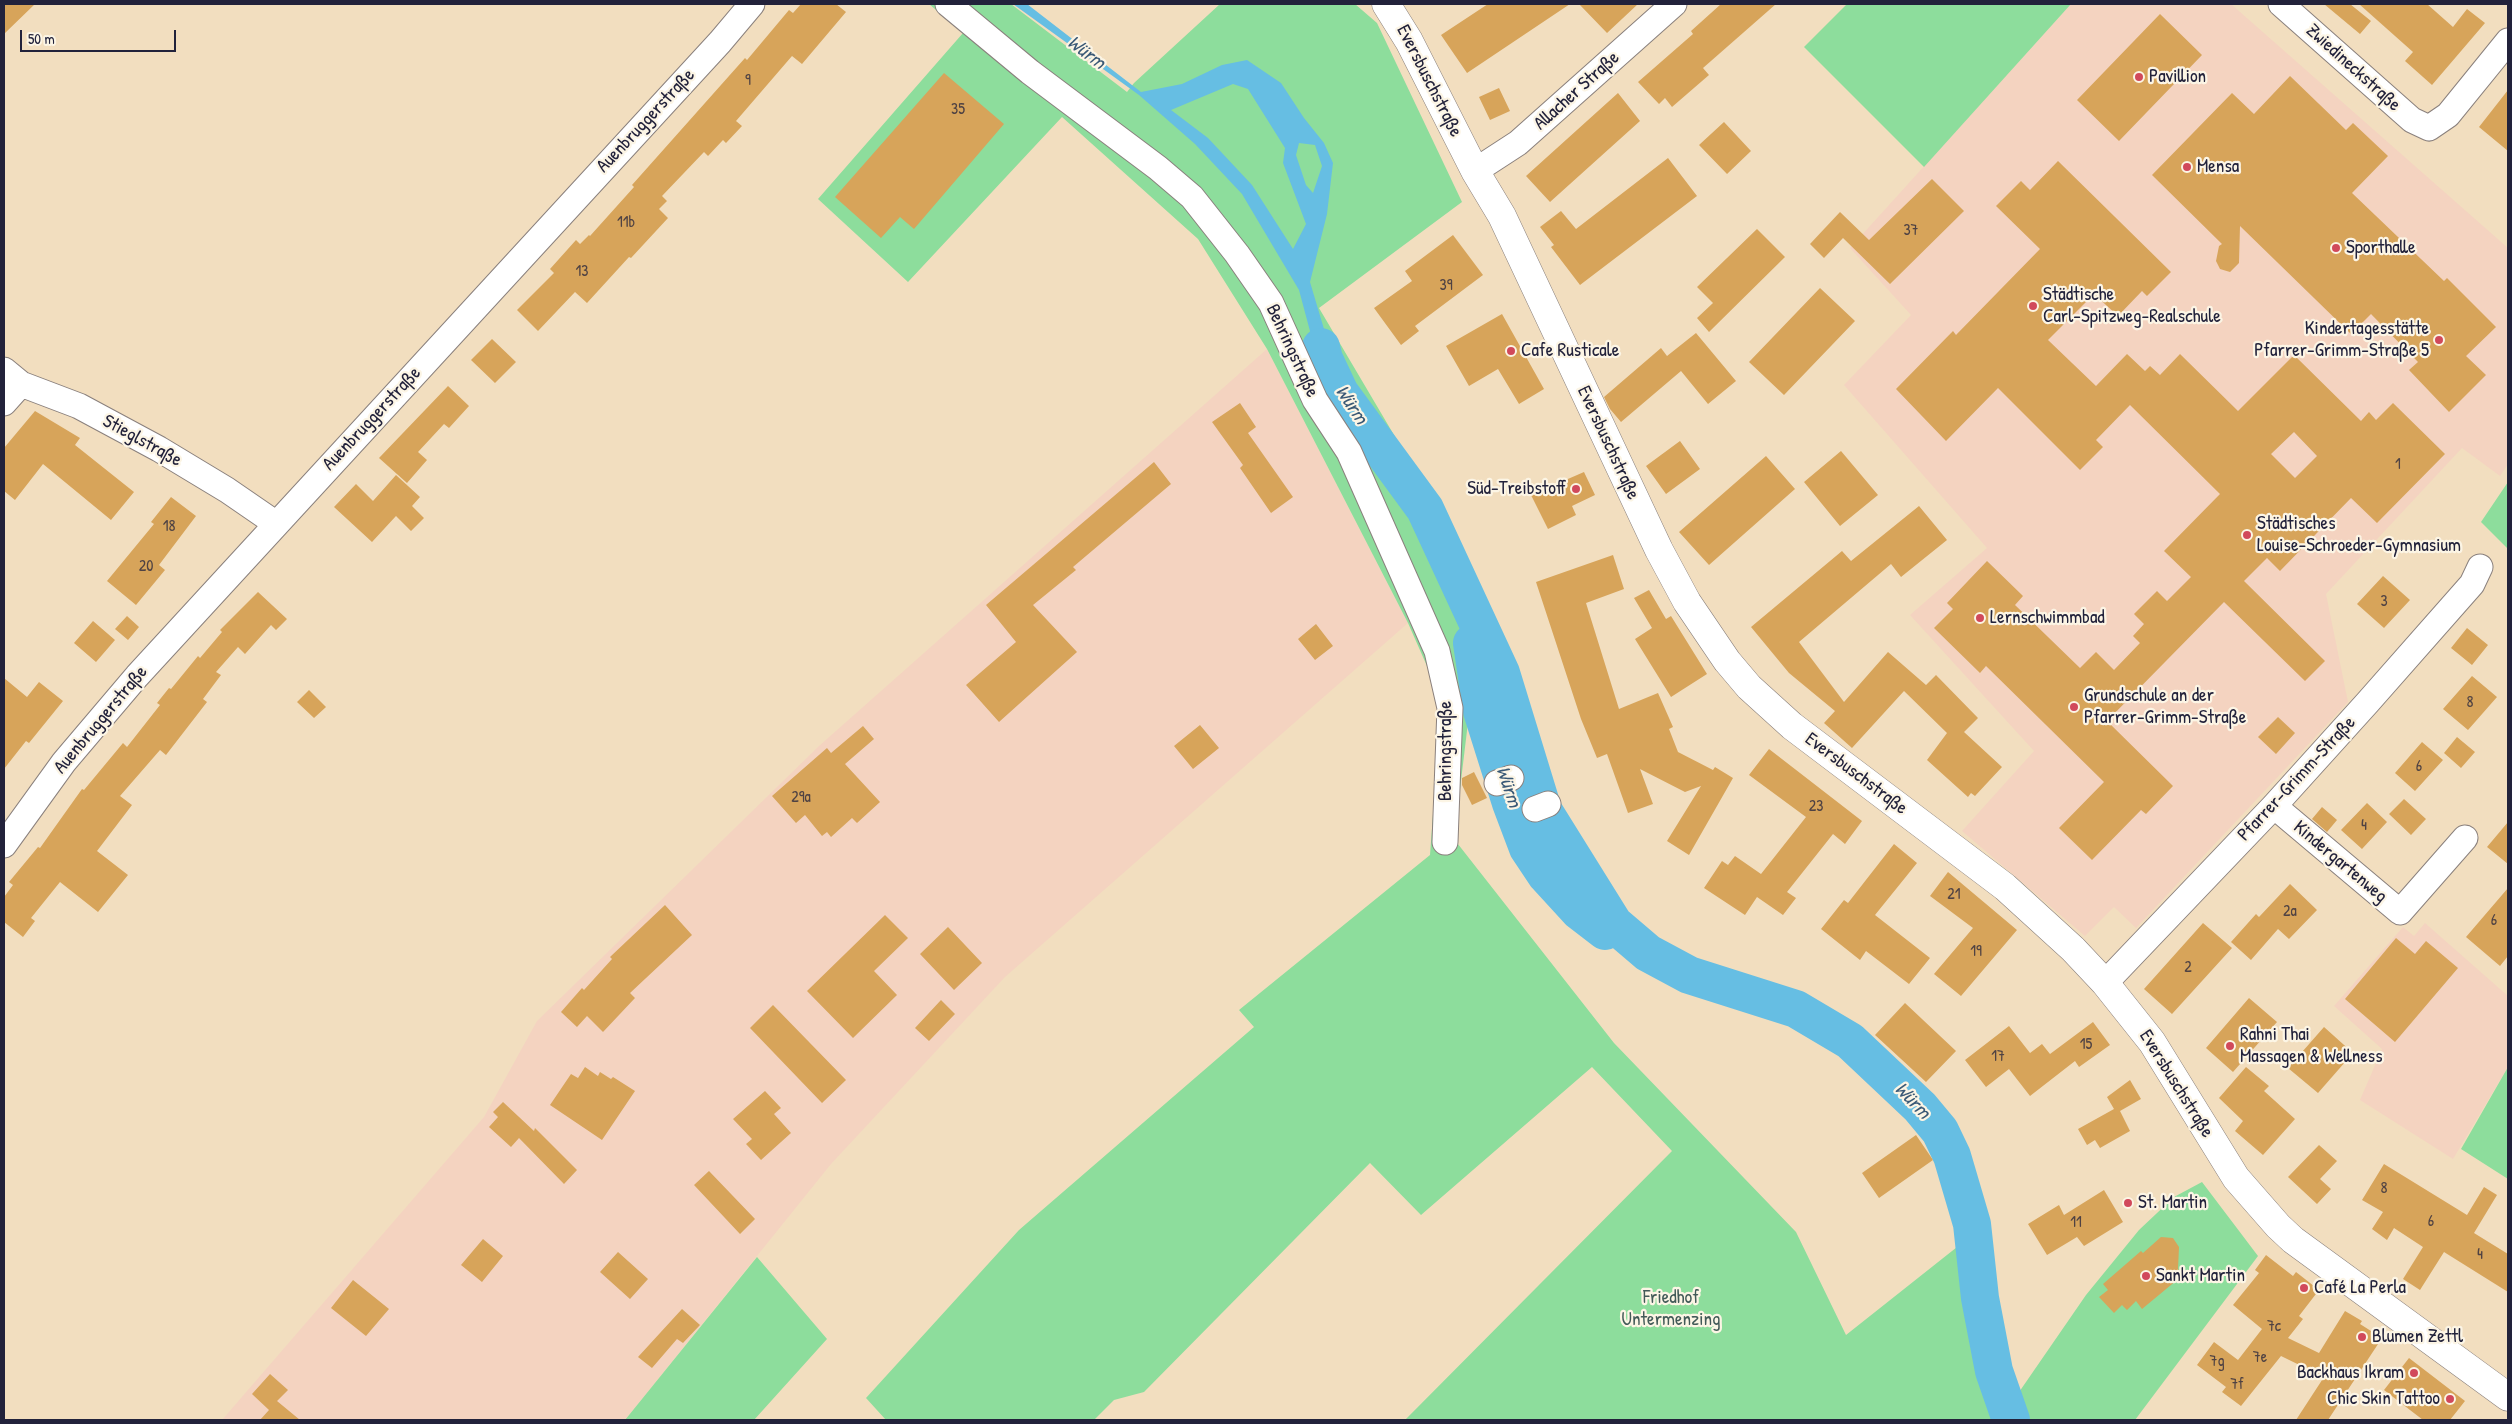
<!DOCTYPE html>
<meta charset="utf-8">
<style>
body{margin:0}
#map{position:relative;width:2512px;height:1424px;overflow:hidden;background:#f2debf;font-family:"Patrick Hand",sans-serif}
canvas{display:block}
.frame{position:absolute;inset:0;border:5px solid #22223b;pointer-events:none}
.scale{position:absolute;left:20px;top:30px;width:156px;height:22px;box-sizing:border-box;border:2px solid #22223b;border-top:0;padding-left:6px;font-size:15px;line-height:18px;white-space:nowrap;color:#22223b;-webkit-text-stroke:4px #fcf5e5;paint-order:stroke}
</style>
<div id="map">
<canvas width="2512" height="1424"></canvas>
<div class="frame"></div>
<div class="scale">50 m</div>
</div>
<script>
const c = document.querySelector('canvas').getContext('2d');
c.lineJoin = 'round';
function fill(path, color) {
  c.fillStyle = color;
  c.fill(path, 'evenodd');
}
function shape(rows) {
  const path = new Path2D();
  for (const r of rows) {
    path.moveTo(r[0], r[1]);
    for (let i = 2; i < r.length; i += 2) path.lineTo(r[i], r[i + 1]);
  }
  return path;
}
function strokePath(path, color, width, dash) {
  c.strokeStyle = color;
  c.lineWidth = width;
  c.lineCap = dash ? 'butt' : 'round';
  c.setLineDash(dash || []);
  c.stroke(path);
}
function drawText(font, color, halo, rows, align = 'center') {
  c.font = font + ' "Patrick Hand",sans-serif';
  c.lineWidth = 4.5;
  c.setLineDash([]);
  c.textBaseline = 'middle';
  c.strokeStyle = halo;
  c.fillStyle = color;
  for (const [text, x, y, turn = 0] of rows) {
    c.save();
    c.translate(x, y);
    c.rotate((+turn || 0) * Math.PI / 180);
    c.textAlign = isNaN(turn) ? turn : align;
    if (halo) c.strokeText(text, 0, 0);
    c.fillText(text, 0, 0);
    c.restore();
  }
}
fill(shape([
 [2071,4,2231,4,2508,248,2508,464,2500,476,2462,448,2326,594,2348,702,2136,928,2114,907,2085,936,1962,831,2034,751,1910,615,1987,548,1844,385,1911,315,1850,248],
 [1267,349,1408,623,1005,977,831,1164,625,1420,222,1420,484,1117,537,1021,819,746],
 [2425,923,2508,996,2508,1067,2453,1159,2360,1100,2382,1049,2334,1006,2403,927,2414,936]
]), '#f4d3c0');
fill(shape([
 [929,4,1011,4,1127,92,1134,83,1220,4,1355,4,1377,23,1462,202,1319,308,1433,501,1503,669,1472,689,1454,839,1614,1043,1796,1232,1846,1335,1976,1232,2006,1411,2086,1295,2139,1230,2174,1197,2202,1182,2258,1256,2135,1420,1405,1420,1672,1151,1592,1067,1421,1215,1370,1163,1144,1392,1114,1400,1094,1420,886,1420,866,1398,1019,1230,1254,1027,1239,1010,1430,855,1434,801,1438,691,1408,623,1267,349,1198,239,1062,117,908,282,818,199,963,33],
 [1847,4,2071,4,1924,167,1804,47],
 [2508,482,2508,549,2481,522],
 [2508,1067,2508,1179,2461,1149],
 [757,1257,827,1339,754,1420,625,1420]
]), '#8ddd9c');
fill(shape([
 [1013,4,1027,4,1141,92,1182,84,1222,65,1247,60,1281,83,1304,118,1324,143,1333,163,1327,214,1310,282,1343,393,1339,395,1318,361,1299,290,1242,194,1195,144,1139,95],
 [1233,84,1248,89,1285,148,1283,163,1306,224,1293,249,1252,185,1208,138,1171,110],
 [1299,143,1315,145,1322,166,1313,193,1306,185,1296,155]
]), '#66bee3');
strokePath(shape([
 [1321,347,1324,359,1340,393,1425,509,1501,673,1543,810,1614,924,1648,953,1689,975,1796,1009,1850,1041,1920,1107,1940,1131,1952,1156,1972,1224,1980,1298,1994,1371,2011,1420],
 [1472,643,1482,711,1511,803,1528,848,1546,875,1579,911,1605,931]
]), '#66bee3', 38);
fill(shape([
 [4,4,35,4,4,34],
 [801,4,836,4,846,12,802,64,792,56,736,121,742,126,726,143,723,140,708,156,704,152,662,196,667,201,659,209,668,218,631,258,629,257,587,303,575,292,538,331,517,310,554,273,550,269,576,240,580,244,589,235,590,236,634,187,632,185,745,58,747,60,789,10,793,13],
 [1488,4,1570,4,1467,73,1441,35],
 [1579,4,1638,4,1607,33],
 [1721,4,1776,4,1703,68,1709,75,1672,107,1665,98,1659,104,1638,82,1693,34,1691,31],
 [2324,4,2350,4,2371,21,2360,34],
 [2359,4,2427,4,2453,27,2467,9,2485,23,2432,85,2405,61,2413,52],
 [2160,14,2202,55,2119,141,2077,100],
 [944,73,1004,124,914,229,900,217,881,238,835,197],
 [2290,76,2346,130,2353,123,2388,156,2352,193,2444,281,2447,278,2496,327,2466,356,2486,375,2449,412,2409,370,2418,362,2371,314,2351,334,2240,226,2239,263,2230,272,2220,269,2216,261,2219,246,2222,244,2152,175,2232,93,2254,114],
 [1499,88,1510,111,1490,120,1479,97],
 [2508,90,2508,151,2479,127],
 [1618,93,1640,121,1550,202,1526,176],
 [1724,122,1751,151,1727,174,1699,145],
 [1668,158,1697,196,1580,285,1551,247,1554,245,1540,227,1561,211,1576,229],
 [2058,161,2171,272,2147,296,2142,291,2118,316,2094,294,2048,340,2096,386,2127,354,2145,371,2150,366,2160,375,2180,354,2238,411,2294,355,2361,421,2369,412,2376,420,2393,403,2445,454,2377,523,2351,498,2280,571,2267,558,2244,581,2325,661,2305,681,2224,602,2107,721,2173,786,2146,814,2141,810,2092,860,2059,828,2104,782,1986,666,1980,673,1934,628,1953,609,1947,603,1987,561,2023,596,2015,605,2080,668,2096,652,2114,670,2140,643,2133,636,2144,624,2134,614,2157,591,2167,601,2191,577,2164,551,2220,494,2130,405,2096,440,2103,447,2080,470,1998,388,1946,441,1896,389,1953,331,1956,335,2040,249,1996,206,2021,181,2030,190],
 [2294,432,2317,456,2295,478,2271,454],
 [1932,179,1964,211,1890,284,1843,238,1824,258,1810,244,1840,212,1869,240],
 [1757,229,1785,257,1709,332,1697,318,1713,303,1697,287],
 [1453,235,1483,275,1415,326,1419,331,1401,345,1374,308,1412,281,1405,271],
 [1820,288,1855,321,1784,395,1749,362],
 [1502,314,1544,389,1519,404,1498,369,1469,386,1446,346],
 [1696,333,1736,381,1708,404,1681,371,1621,422,1610,409,1604,397,1661,348,1667,356],
 [492,339,516,362,495,383,471,360],
 [448,386,469,406,449,428,444,424,418,452,427,460,407,483,379,458],
 [1240,403,1256,427,1248,433,1293,497,1271,513,1240,468,1243,465,1212,422],
 [35,411,80,438,75,445,134,492,111,520,43,464,15,500,4,491,4,448],
 [1680,441,1700,469,1666,494,1646,466],
 [1841,451,1878,495,1840,526,1804,482],
 [1766,456,1795,489,1709,565,1679,532],
 [1154,462,1171,484,1073,567,1076,570,1033,605,1077,652,999,722,966,685,1016,642,986,605],
 [1584,472,1595,495,1572,506,1576,515,1548,529,1531,495],
 [396,475,420,497,412,506,424,518,411,531,396,516,372,542,334,507,356,484,373,501],
 [171,497,196,516,159,565,165,570,136,605,107,581,154,524,151,522],
 [1919,506,1947,540,1901,577,1891,564,1799,642,1844,702,1888,652,1926,685,1936,675,1978,718,1964,732,2002,767,1975,796,1971,793,1968,797,1927,760,1947,733,1904,691,1852,748,1824,723,1835,711,1789,673,1751,627,1842,551,1851,561],
 [1613,555,1624,589,1586,603,1619,709,1658,693,1673,727,1669,729,1678,752,1713,770,1715,767,1733,778,1689,855,1667,841,1701,786,1685,792,1640,769,1653,804,1628,813,1607,754,1597,758,1581,719,1536,582],
 [2383,576,2410,600,2384,628,2357,604],
 [1649,590,1666,619,1671,616,1707,674,1671,697,1635,639,1652,628,1634,598],
 [258,592,287,619,276,630,271,625,245,654,238,647,216,672,221,675,203,699,207,702,166,755,160,750,120,796,132,805,97,851,128,875,98,912,60,882,31,918,35,921,23,937,4,922,4,897,13,885,9,882,38,847,40,848,82,789,84,790,123,743,127,747,160,705,157,703,169,688,171,689,198,656,200,658,222,632,220,630],
 [127,616,139,627,128,640,115,629],
 [93,621,115,640,96,662,74,643],
 [1316,624,1333,646,1315,660,1298,639],
 [2467,628,2488,645,2472,665,2451,648],
 [2472,676,2497,697,2468,730,2443,709],
 [4,678,27,697,39,682,63,701,29,743,26,741,4,769],
 [309,690,326,707,314,718,297,702],
 [2278,717,2295,733,2276,754,2258,737],
 [1200,725,1219,748,1193,769,1174,746],
 [863,726,874,739,845,764,880,802,857,823,852,818,831,837,827,832,822,836,805,815,796,823,772,796,827,748,831,753],
 [2457,737,2475,752,2461,768,2444,753],
 [2422,742,2443,760,2415,791,2395,773],
 [1769,749,1862,821,1845,844,1833,834,1787,892,1796,898,1783,915,1757,897,1745,915,1704,888,1722,861,1728,865,1735,856,1761,874,1806,817,1749,775],
 [1474,772,1487,798,1472,805,1462,785,1462,778],
 [2404,799,2426,819,2411,835,2389,814],
 [2367,803,2387,822,2362,849,2341,830],
 [2322,807,2337,820,2327,832,2312,819],
 [2508,822,2508,864,2487,847],
 [1894,844,1917,863,1875,915,1930,958,1909,984,1866,951,1860,960,1821,929,1844,900,1848,903],
 [1948,872,2017,930,1961,996,1934,974,1973,928,1930,896],
 [2290,884,2317,910,2289,939,2278,929,2251,960,2231,942,2256,914,2259,917],
 [2508,888,2508,956,2500,966,2466,937],
 [665,905,692,935,630,993,635,998,603,1032,587,1016,577,1027,561,1012,582,988,584,990,612,959,610,957],
 [885,915,908,938,874,971,897,995,853,1038,807,991],
 [2203,923,2232,948,2172,1014,2144,989],
 [948,927,982,963,954,990,920,954],
 [2396,938,2415,954,2426,941,2458,968,2395,1042,2345,999],
 [2249,998,2277,1022,2233,1072,2206,1048],
 [941,1000,955,1014,929,1041,915,1028],
 [1905,1003,1956,1051,1926,1082,1875,1035],
 [773,1005,846,1080,822,1103,750,1028],
 [2093,1022,2110,1045,2079,1067,2075,1061,2030,1096,2009,1069,1986,1087,1965,1060,2009,1026,2030,1053,2042,1044,2050,1054],
 [2324,1027,2353,1053,2318,1093,2288,1068],
 [585,1067,598,1076,600,1072,611,1079,613,1077,635,1091,602,1140,550,1105,571,1074,578,1078],
 [2246,1067,2269,1086,2264,1091,2295,1119,2263,1155,2235,1131,2243,1121,2219,1098],
 [2130,1080,2141,1099,2120,1111,2130,1131,2100,1148,2095,1140,2087,1145,2078,1129,2114,1109,2107,1097],
 [765,1091,781,1108,774,1114,791,1133,761,1160,746,1144,752,1139,733,1119],
 [503,1102,534,1131,535,1128,577,1170,564,1184,519,1138,511,1147,489,1127,498,1117,493,1112],
 [1916,1135,1933,1160,1879,1198,1862,1173],
 [2319,1145,2337,1161,2320,1179,2331,1189,2317,1204,2288,1177],
 [2384,1164,2467,1215,2484,1187,2497,1195,2474,1233,2508,1254,2508,1292,2444,1252,2420,1290,2403,1279,2423,1247,2394,1228,2387,1240,2372,1229,2383,1212,2362,1200],
 [709,1171,755,1219,740,1234,694,1185],
 [2104,1190,2123,1222,2084,1246,2077,1237,2047,1255,2028,1224,2059,1205,2064,1215],
 [2161,1237,2173,1238,2179,1247,2178,1269,2183,1275,2142,1309,2136,1301,2127,1310,2122,1305,2114,1313,2099,1297,2108,1290,2103,1284,2141,1251,2143,1253],
 [483,1239,503,1256,482,1282,461,1265],
 [618,1252,648,1279,630,1299,600,1272],
 [2266,1255,2293,1276,2296,1272,2319,1290,2299,1316,2303,1319,2288,1338,2319,1353,2345,1311,2362,1321,2360,1324,2382,1338,2328,1420,2296,1420,2324,1377,2281,1356,2241,1406,2222,1392,2226,1387,2197,1365,2214,1342,2238,1360,2262,1329,2233,1305,2259,1273,2255,1270],
 [353,1280,389,1309,366,1336,331,1308],
 [682,1309,700,1325,683,1343,677,1339,652,1368,638,1357],
 [2409,1358,2465,1401,2450,1420,2423,1420,2384,1390],
 [270,1374,288,1390,277,1401,300,1420,260,1420,269,1410,252,1394]
]), '#d7a45a');
const minor = shape([
 [948,4,1030,72,1158,168,1192,197,1237,254,1271,303,1315,400,1349,452,1437,651,1450,708,1445,842],
 [2281,4,2412,120,2429,128,2448,115,2508,41],
 [1475,171,1518,143,1674,4],
 [4,370,21,384,79,406,159,449,227,490,275,523],
 [4,403,21,384],
 [1497,783,1511,778],
 [2274,806,2400,912,2465,838],
 [1535,809,1548,804],
 [4,845,64,762,137,676,720,42,752,4],
 [2105,983,2274,806,2368,702,2472,584,2480,567]
]);
const major = shape([
 [1386,4,1409,41,1475,171,1502,216,1659,550,1687,602,1727,661,1749,687,1792,726,2005,887,2073,949,2105,983,2152,1042,2236,1178,2278,1226,2293,1240,2508,1397]
]);
strokePath(minor, '#8a807d', 27);
strokePath(major, '#8a807d', 29);
strokePath(minor, '#fff', 25);
strokePath(major, '#fff', 28);
for (const [x, y, r, color] of [
 [2139,77,5,"#d1495b"],
 [2187,167,5,"#d1495b"],
 [2336,248,5,"#d1495b"],
 [2033,306,5,"#d1495b"],
 [2439,340,5,"#d1495b"],
 [1511,351,5,"#d1495b"],
 [1576,489,5,"#d1495b"],
 [2247,535,5,"#d1495b"],
 [1980,618,5,"#d1495b"],
 [2074,707,5,"#d1495b"],
 [2230,1046,5,"#d1495b"],
 [2128,1203,5,"#d1495b"],
 [2146,1276,5,"#d1495b"],
 [2304,1288,5,"#d1495b"],
 [2362,1337,5,"#d1495b"],
 [2414,1373,5,"#d1495b"],
 [2450,1399,5,"#d1495b"]
]) {
  const dot = new Path2D();
  dot.arc(x, y, r, 0, 2 * Math.PI);
  c.fillStyle = color;
  c.fill(dot);
  strokePath(dot, '#fcf5e5', 2);
}
drawText('16px', '#4f4243', null, [
 ["9",748,81],
 ["35",958,110],
 ["11b",626,223],
 ["37",1911,231],
 ["13",582,272],
 ["39",1446,286],
 ["1",2398,465],
 ["18",169,527],
 ["20",146,567],
 ["3",2384,602],
 ["8",2470,703],
 ["6",2419,767],
 ["29a",801,798],
 ["23",1816,807],
 ["4",2364,826],
 ["21",1954,895],
 ["2a",2290,912],
 ["6",2494,921],
 ["19",1976,952],
 ["2",2188,968],
 ["15",2086,1045],
 ["17",1998,1057],
 ["8",2384,1189],
 ["6",2431,1222],
 ["11",2076,1223],
 ["4",2480,1255],
 ["7c",2274,1327],
 ["7e",2260,1358],
 ["7g",2217,1362],
 ["7f",2237,1385]
]);
drawText('19px', '#22223b', '#fcf5e5', [
 ["Zwiedineckstraße",2353,68,42],
 ["Eversbuschstraße",1429,81,63],
 ["Allacher Straße",1577,91,-42],
 ["Auenbruggerstraße",646,121,-47],
 ["Behringstraße",1292,351,65],
 ["Auenbruggerstraße",372,419,-47],
 ["Stieglstraße",142,441,29],
 ["Eversbuschstraße",1608,443,65],
 ["Auenbruggerstraße",101,720,-50],
 ["Behringstraße",1446,751,-90],
 ["Eversbuschstraße",1856,774,37],
 ["Pfarrer-Grimm-Straße",2297,779,-47],
 ["Kindergartenweg",2340,862,40],
 ["Eversbuschstraße",2176,1084,58]
]);
drawText('19px', '#22223b', '#fcf5e5', [
 ["Pavillion",2149,77],
 ["Mensa",2197,167],
 ["Sporthalle",2346,248],
 ["Städtische",2043,295],
 ["Carl-Spitzweg-Realschule",2043,317],
 ["Kindertagesstätte",2429,329,"right"],
 ["Pfarrer-Grimm-Straße 5",2429,351,"right"],
 ["Cafe Rusticale",1521,351],
 ["Süd-Treibstoff",1566,489,"right"],
 ["Städtisches",2257,524],
 ["Louise-Schroeder-Gymnasium",2257,546],
 ["Lernschwimmbad",1990,618],
 ["Grundschule an der",2084,696],
 ["Pfarrer-Grimm-Straße",2084,718],
 ["Rahni Thai",2240,1035],
 ["Massagen & Wellness",2240,1057],
 ["St. Martin",2138,1203],
 ["Sankt Martin",2156,1276],
 ["Café La Perla",2314,1288],
 ["Blumen Zettl",2372,1337],
 ["Backhaus Ikram",2404,1373,"right"],
 ["Chic Skin Tattoo",2440,1399,"right"]
], 'left');
drawText('19px', '#425a58', '#fcf5e5', [
 ["Friedhof",1671,1298],
 ["Untermenzing",1671,1320]
]);
drawText('italic 20px', '#3a5976', '#fcf5e5', [
 ["Würm",1086,53,37],
 ["Würm",1351,405,56],
 ["Würm",1508,787,71],
 ["Würm",1912,1101,46]
]);
</script>
